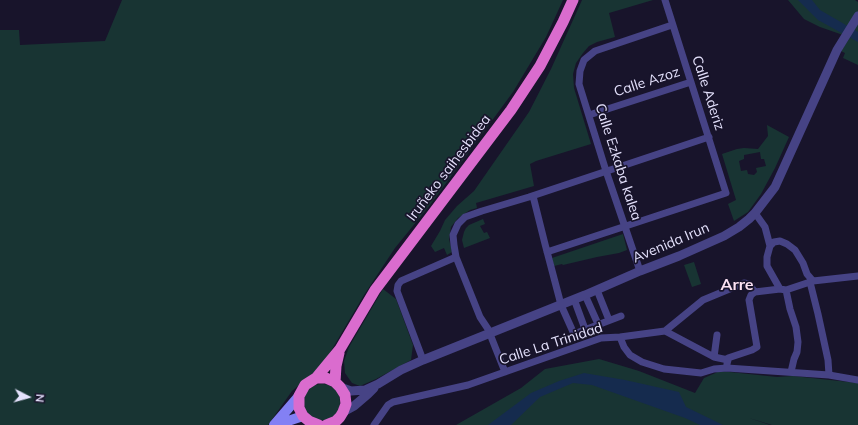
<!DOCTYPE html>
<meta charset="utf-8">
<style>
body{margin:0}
#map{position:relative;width:858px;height:425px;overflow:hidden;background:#18142b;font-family:Mulish,sans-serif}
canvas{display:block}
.north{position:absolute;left:8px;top:377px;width:40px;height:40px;-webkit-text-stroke:3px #18142b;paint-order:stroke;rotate:96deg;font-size:11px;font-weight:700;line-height:16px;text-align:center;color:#e4e1fc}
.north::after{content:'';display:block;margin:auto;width:14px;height:18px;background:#e4e1fc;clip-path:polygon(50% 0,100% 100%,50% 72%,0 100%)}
</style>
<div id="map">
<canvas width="858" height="425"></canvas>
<div class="north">N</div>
</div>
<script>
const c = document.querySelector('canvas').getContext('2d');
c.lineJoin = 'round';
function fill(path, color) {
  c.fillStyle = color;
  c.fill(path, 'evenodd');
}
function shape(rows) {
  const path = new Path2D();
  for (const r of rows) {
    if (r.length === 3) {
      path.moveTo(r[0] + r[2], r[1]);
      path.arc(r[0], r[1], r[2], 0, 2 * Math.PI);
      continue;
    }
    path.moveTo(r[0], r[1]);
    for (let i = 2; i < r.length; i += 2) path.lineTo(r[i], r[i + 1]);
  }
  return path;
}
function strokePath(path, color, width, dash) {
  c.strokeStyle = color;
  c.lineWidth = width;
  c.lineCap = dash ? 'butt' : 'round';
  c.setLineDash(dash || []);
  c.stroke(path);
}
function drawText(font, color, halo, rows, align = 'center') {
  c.font = font + ' Mulish,sans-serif';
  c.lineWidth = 3.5;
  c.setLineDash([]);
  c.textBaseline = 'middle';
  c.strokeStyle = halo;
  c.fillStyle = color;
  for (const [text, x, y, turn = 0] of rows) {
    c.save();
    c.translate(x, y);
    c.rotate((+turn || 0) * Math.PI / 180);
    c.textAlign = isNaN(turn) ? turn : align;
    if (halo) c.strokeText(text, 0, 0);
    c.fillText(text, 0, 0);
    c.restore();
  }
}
fill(shape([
 [122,0,563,0,546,37,513,92,430,205,395,248,364,295,328,356,318,369,292,391,268,425,0,425,0,30,19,30,20,45,105,41],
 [582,0,653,0,609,13,615,37,597,42,589,46,583,53,576,63,573,74,574,88,591,144,536,161,530,164,534,186,476,203,477,208,470,210,458,218,451,227,449,239,452,252,447,255,444,248,435,252,431,246,440,231,445,220,457,206,474,191,529,112,551,69],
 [788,0,855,0,858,2,858,65,843,58,845,53,841,51,849,39,843,35,820,27,804,19],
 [767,125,789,137,775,168,761,194,748,212,734,221,728,204,736,200,722,154,737,149,744,148,758,149,768,136],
 [760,152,761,159,764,159,766,166,756,168,757,172,754,175,748,174,747,170,741,171,739,161,744,159,744,155],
 [483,219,485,224,480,226,484,233,487,232,490,238,464,248,462,240,464,232,466,228,469,225],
 [623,234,627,250,619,253,597,257,563,265,562,264,554,266,552,258],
 [694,262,701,284,692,287,684,265],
 [383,289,396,299,413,345,411,360,376,379,360,386,352,383,345,373,344,361,349,347],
 [599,359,639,371,695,393,704,378,720,371,777,377,793,376,858,383,858,425,772,425,749,418,770,425,456,425,521,388,545,369],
 [322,402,18]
]), '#183433');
fill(shape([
 [798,0,812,0,820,10,858,32,858,42,818,20],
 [584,373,625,380,679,392,686,407,723,425,700,425,685,418,592,385,573,383,540,397,511,425,488,425,531,393,559,381]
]), '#152b4e');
strokePath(shape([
 [589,115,691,82],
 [533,196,545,244,559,297,561,305,574,334,621,316],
 [755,213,765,227,770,246,767,257,767,266,780,289,786,290,790,309,796,327,798,342,797,352,794,359,791,372],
 [770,246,774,242,780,241,787,244,795,250,803,263,807,274,813,281],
 [547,252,726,193,665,0],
 [640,271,606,171,579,84,580,71,584,60,595,51,672,25],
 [810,282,818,314,828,360,829,375],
 [597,290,609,320],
 [786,290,813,281,858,276],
 [585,295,598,324],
 [574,299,585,329],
 [665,331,714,357,728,360,727,364],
 [620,337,624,347,630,355,642,362,664,369,701,373,714,369,727,368,829,375,858,380],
 [714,357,717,335],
 [423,360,397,291,398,285,401,281,456,257],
 [728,360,728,358,752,350,757,347,749,300,751,295,755,292],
 [505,372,488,329,480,317,456,257,454,245,453,235,458,224,465,217,482,211,529,197,709,137],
 [374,425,388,405,393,402,468,385,601,338,620,337,665,331,703,300,744,283,749,284,755,292,780,289]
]), '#464385', 7);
strokePath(shape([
 [340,387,351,391,365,390,378,384,401,370,423,360,585,295,640,271,679,256,724,236,739,227,749,219,755,213,775,187,837,50,858,16],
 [343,412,354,406,368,394,374,388]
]), '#464385', 9);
strokePath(shape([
 [274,425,299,396],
 [281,425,288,421,303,416]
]), '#8380f4', 10);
strokePath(shape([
 [316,378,340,349,375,290,511,110,540,66,563,22,573,0],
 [335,382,336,366,339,353],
 [319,425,309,421,303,416,299,408,299,396,305,385,316,378,326,378,335,382,340,387,345,395,346,404,343,412,340,417,336,421,326,425]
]), '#da6cce', 11);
drawText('14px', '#e4e1fc', '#18142b', [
 ["Calle Azoz",647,82,-18],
 ["Calle Aderiz",708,93,72],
 ["Calle Ezkaba kalea",618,162,72],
 ["Iruñeko saihesbidea",449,168,-53],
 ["Avenida Irun",671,243,-23],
 ["Calle La Trinidad",551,344,-18]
]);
drawText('bold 16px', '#fce2f3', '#18142b', [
 ["Arre",737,285]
]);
</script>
